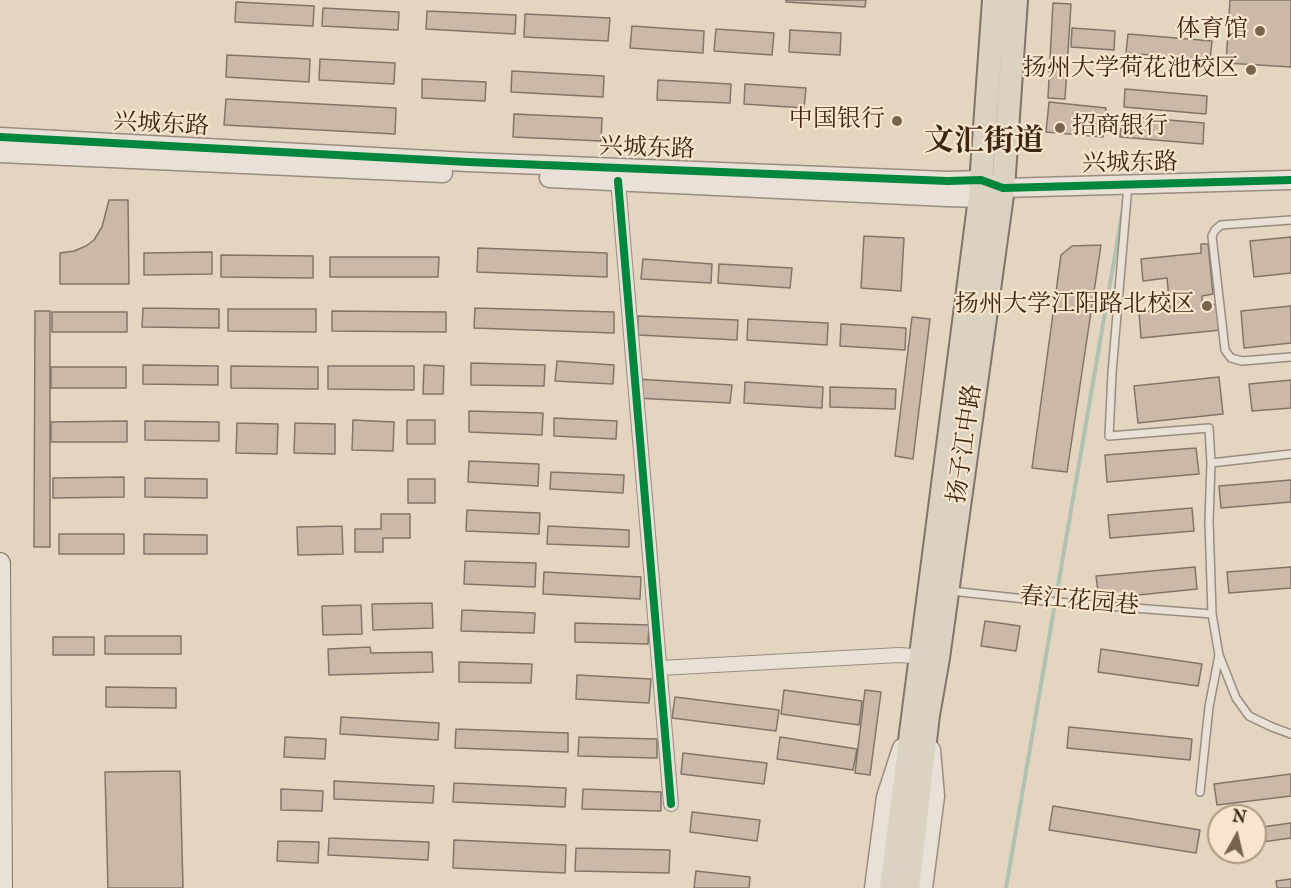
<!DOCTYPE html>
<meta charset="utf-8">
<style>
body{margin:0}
#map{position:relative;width:1291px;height:888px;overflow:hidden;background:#e4d5c1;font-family:"IM FELL English",serif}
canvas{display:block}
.north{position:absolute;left:1207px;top:804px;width:60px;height:60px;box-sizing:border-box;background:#f7e5ce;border:2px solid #ad9983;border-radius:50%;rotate:8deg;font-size:16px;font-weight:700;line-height:24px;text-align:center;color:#3e2612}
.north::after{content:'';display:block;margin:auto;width:21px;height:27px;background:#78634f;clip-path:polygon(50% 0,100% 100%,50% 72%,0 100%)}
</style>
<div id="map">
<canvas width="1291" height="888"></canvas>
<div class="north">N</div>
</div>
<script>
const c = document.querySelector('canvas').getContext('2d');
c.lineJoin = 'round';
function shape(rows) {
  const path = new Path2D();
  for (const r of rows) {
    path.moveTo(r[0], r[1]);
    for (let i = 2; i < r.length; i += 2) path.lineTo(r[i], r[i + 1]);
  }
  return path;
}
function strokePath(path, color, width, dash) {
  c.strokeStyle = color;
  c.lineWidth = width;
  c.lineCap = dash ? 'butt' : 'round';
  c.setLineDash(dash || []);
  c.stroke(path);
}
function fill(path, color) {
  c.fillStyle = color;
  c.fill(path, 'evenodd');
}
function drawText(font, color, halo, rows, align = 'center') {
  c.font = font + ' "IM FELL English","Noto Serif SC",serif';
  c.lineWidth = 4.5;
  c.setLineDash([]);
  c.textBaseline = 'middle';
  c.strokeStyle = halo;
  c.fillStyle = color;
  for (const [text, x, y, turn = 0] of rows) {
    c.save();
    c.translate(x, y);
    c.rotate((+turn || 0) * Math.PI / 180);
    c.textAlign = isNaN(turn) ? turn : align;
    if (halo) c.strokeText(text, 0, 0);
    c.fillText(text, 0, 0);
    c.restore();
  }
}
strokePath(shape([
 [1006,888,1122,214]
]), '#b1c2b2', 4);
const building = shape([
 [786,0,866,0,865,7,786,2,786,0],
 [1230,0,1291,0,1291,67,1226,63,1230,0],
 [236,2,314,6,313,26,235,22,236,2],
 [1053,3,1071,4,1065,99,1048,98,1053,3],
 [323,8,399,12,398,30,322,26,323,8],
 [427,11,516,15,515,34,426,29,427,11],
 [525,14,610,18,608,41,524,37,525,14],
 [632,26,704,31,703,53,630,48,632,26],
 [1072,28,1115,31,1114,50,1071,47,1072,28],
 [716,29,774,33,772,55,714,51,716,29],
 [790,30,841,33,840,55,789,52,790,30],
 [1128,34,1212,41,1210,60,1126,53,1128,34],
 [227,55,310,59,309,82,226,77,227,55],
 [320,59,395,63,394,84,319,80,320,59],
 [512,71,604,76,603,97,511,92,512,71],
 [422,79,486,82,485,101,422,98,422,79],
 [658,80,731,84,730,103,657,100,658,80],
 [745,84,806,88,804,108,744,104,745,84],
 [1125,89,1207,96,1206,114,1124,107,1125,89],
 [226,99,396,108,395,134,224,125,226,99],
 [1049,102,1106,108,1103,137,1046,132,1049,102],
 [514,114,602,118,601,141,513,137,514,114],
 [1122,116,1204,123,1203,144,1120,137,1122,116],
 [109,200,128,200,129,284,60,284,60,253,74,251,86,246,94,240,102,227,109,200],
 [864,236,904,238,901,291,861,288,864,236],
 [1291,237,1291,273,1254,277,1250,241,1291,237],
 [1201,244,1208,244,1213,294,1202,296,1202,306,1218,304,1221,330,1141,338,1139,312,1170,309,1167,278,1143,281,1141,259,1201,253,1201,244],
 [1101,245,1067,472,1032,468,1061,255,1072,246,1101,245],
 [478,248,607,253,607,277,477,272,478,248],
 [212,252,212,274,144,275,144,253,212,252],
 [221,255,313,256,313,278,221,277,221,255],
 [330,257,439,257,438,277,330,277,330,257],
 [643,259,712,264,711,283,641,279,643,259],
 [719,264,792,268,790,288,718,283,719,264],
 [1291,306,1291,343,1244,348,1241,311,1291,306],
 [143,308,219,309,219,328,142,327,143,308],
 [475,308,614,312,614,333,474,328,475,308],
 [228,309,316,309,316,332,228,331,228,309],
 [35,311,50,311,50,547,34,547,35,311],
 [332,311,446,312,446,332,332,331,332,311],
 [52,312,127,312,127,332,52,332,52,312],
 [638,316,738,320,737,340,638,335,638,316],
 [912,317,930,319,913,459,895,456,912,317],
 [748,319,828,323,827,345,747,340,748,319],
 [841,324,906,328,905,350,840,346,841,324],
 [557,361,614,365,613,384,555,381,557,361],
 [471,363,545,365,544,386,471,385,471,363],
 [143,365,218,366,218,385,143,384,143,365],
 [424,365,444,366,443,394,423,394,424,365],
 [231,366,318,367,318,389,231,388,231,366],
 [328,366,414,366,414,390,328,389,328,366],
 [51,367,126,367,126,388,51,388,51,367],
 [1219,377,1223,414,1138,423,1134,386,1219,377],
 [637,379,732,385,730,403,636,398,637,379],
 [1291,380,1291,408,1252,411,1249,384,1291,380],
 [745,382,823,387,822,408,744,403,745,382],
 [830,387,896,389,895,409,830,407,830,387],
 [469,411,543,413,542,435,469,432,469,411],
 [554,418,617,421,616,439,554,436,554,418],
 [353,420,394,422,393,451,352,450,353,420],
 [407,420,435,420,435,444,407,444,407,420],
 [127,421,127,442,51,442,51,422,127,421],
 [145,421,219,422,219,441,145,440,145,421],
 [237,423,278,424,277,454,236,453,237,423],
 [295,423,335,424,335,454,294,453,295,423],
 [1196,448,1199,474,1107,482,1105,455,1196,448],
 [469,461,539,464,538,486,468,482,469,461],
 [551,472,624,475,623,493,550,489,551,472],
 [124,477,124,497,53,498,53,478,124,477],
 [145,478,207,479,207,498,145,497,145,478],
 [408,479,435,479,435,503,408,503,408,479],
 [1291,480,1291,502,1221,508,1219,486,1291,480],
 [1192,508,1194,531,1110,538,1108,515,1192,508],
 [467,510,540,513,539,534,466,531,467,510],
 [381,514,410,514,410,538,383,538,383,552,355,552,355,529,381,529,381,514],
 [342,526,343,554,298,555,297,527,342,526],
 [548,526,629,530,629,547,547,544,548,526],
 [59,534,124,534,124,554,59,554,59,534],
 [144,534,207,535,207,554,144,554,144,534],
 [465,561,536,563,535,587,464,584,465,561],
 [1195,567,1197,589,1099,599,1096,576,1195,567],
 [1291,567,1291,588,1229,593,1227,572,1291,567],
 [544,572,641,577,640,599,543,594,544,572],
 [432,603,433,628,373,630,372,604,432,603],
 [361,605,362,634,323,635,322,606,361,605],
 [462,610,535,613,534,633,461,631,462,610],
 [985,621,1020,626,1016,651,981,646,985,621],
 [575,623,649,625,648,644,575,642,575,623],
 [105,636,181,636,181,654,105,654,105,636],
 [53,637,94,637,94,655,53,655,53,637],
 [370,647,371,653,432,652,433,672,329,675,328,649,370,647],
 [1101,649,1202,664,1198,686,1098,672,1101,649],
 [459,662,532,664,531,683,459,682,459,662],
 [577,675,651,679,649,703,576,699,577,675],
 [106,687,176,688,176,708,106,707,106,687],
 [784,690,862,701,859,725,781,714,784,690],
 [865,690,881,692,870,775,855,773,865,690],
 [675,697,779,710,776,731,672,718,675,697],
 [341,717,439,723,438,740,340,734,341,717],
 [1069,727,1192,739,1190,760,1067,748,1069,727],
 [456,729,568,733,568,752,455,748,456,729],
 [285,737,326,739,325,759,284,757,285,737],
 [579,737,657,739,657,758,578,756,579,737],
 [780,737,857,749,853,770,777,759,780,737],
 [683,753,767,763,764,784,681,774,683,753],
 [180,771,183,888,108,888,105,772,180,771],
 [1291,774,1291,796,1217,805,1214,784,1291,774],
 [334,781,434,786,433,803,334,799,334,781],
 [454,783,566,788,565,807,453,802,454,783],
 [281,789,323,791,322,811,281,810,281,789],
 [583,789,661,792,661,811,582,809,583,789],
 [1053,806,1200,830,1196,853,1049,830,1053,806],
 [692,812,760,820,757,841,690,832,692,812],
 [1291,823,1291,838,1255,843,1255,828,1291,823],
 [329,838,429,842,428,860,328,855,329,838],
 [454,840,566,845,565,873,453,868,454,840],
 [278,841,319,842,318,863,277,861,278,841],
 [576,848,670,850,669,873,575,871,576,848],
 [696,871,750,877,749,888,694,888,696,871],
 [1291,879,1291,888,1277,888,1276,881,1291,879]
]);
fill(building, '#cbb8a9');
strokePath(building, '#817568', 1.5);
const service = shape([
 [1128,185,1112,373,1109,436,1209,428,1211,463],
 [1291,220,1221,225,1215,230,1212,236,1225,350,1231,358,1242,361,1291,357],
 [1291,454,1211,463,1209,521,1212,614,1219,655,1236,698,1249,716,1272,727,1291,734],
 [951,591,1044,601,1212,614],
 [1200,792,1209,707,1219,655]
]);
const minor = shape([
 [618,181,671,804],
 [660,668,899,655,928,657]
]);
const tertiary = shape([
 [0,137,468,162,948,181,981,180,1003,188,1291,180],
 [0,153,443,173],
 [549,178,947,197,980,198,991,193],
 [874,888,886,797,902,748],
 [923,888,935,796,931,750]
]);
const secondary = shape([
 [0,563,2,888]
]);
const primary = shape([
 [891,888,980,198,994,0],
 [908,888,928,715,938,658,1003,188,1016,0]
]);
strokePath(service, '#998d80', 10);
strokePath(minor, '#998d80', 16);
strokePath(tertiary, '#998d80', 21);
strokePath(secondary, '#817568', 22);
strokePath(primary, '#817568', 26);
strokePath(service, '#e9e1d7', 7);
strokePath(minor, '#e9e1d7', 14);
strokePath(tertiary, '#e9e1d7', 18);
strokePath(secondary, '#e9e1d7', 20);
strokePath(primary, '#dcd2c2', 22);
strokePath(shape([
 [0,137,468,162,948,181,981,180,1003,188,1291,180],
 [618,181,671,804]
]), '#00873e', 8);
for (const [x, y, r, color] of [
 [1260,31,6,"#78634f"],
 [1251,70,6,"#78634f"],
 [897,121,6,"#78634f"],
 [1060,128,6,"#78634f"],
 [1207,306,6,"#78634f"]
]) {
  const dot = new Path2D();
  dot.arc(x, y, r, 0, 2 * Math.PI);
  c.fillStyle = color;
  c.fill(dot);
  strokePath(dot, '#f7e5ce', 2);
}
drawText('24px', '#3e2612', '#f7e5ce', [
 ["体育馆",1248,31],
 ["扬州大学荷花池校区",1239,70],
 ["中国银行",885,121],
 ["招商银行",1072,128,"left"],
 ["扬州大学江阳路北校区",1195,306]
], 'right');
drawText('24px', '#3e2612', '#f7e5ce', [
 ["兴城东路",161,126,3],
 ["兴城东路",647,150,2],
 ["兴城东路",1130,165,-1],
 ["扬子江中路",967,444,-82],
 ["春江花园巷",1079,603,5]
]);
drawText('bold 30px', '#3e2612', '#f7e5ce', [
 ["文汇街道",984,144]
]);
</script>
